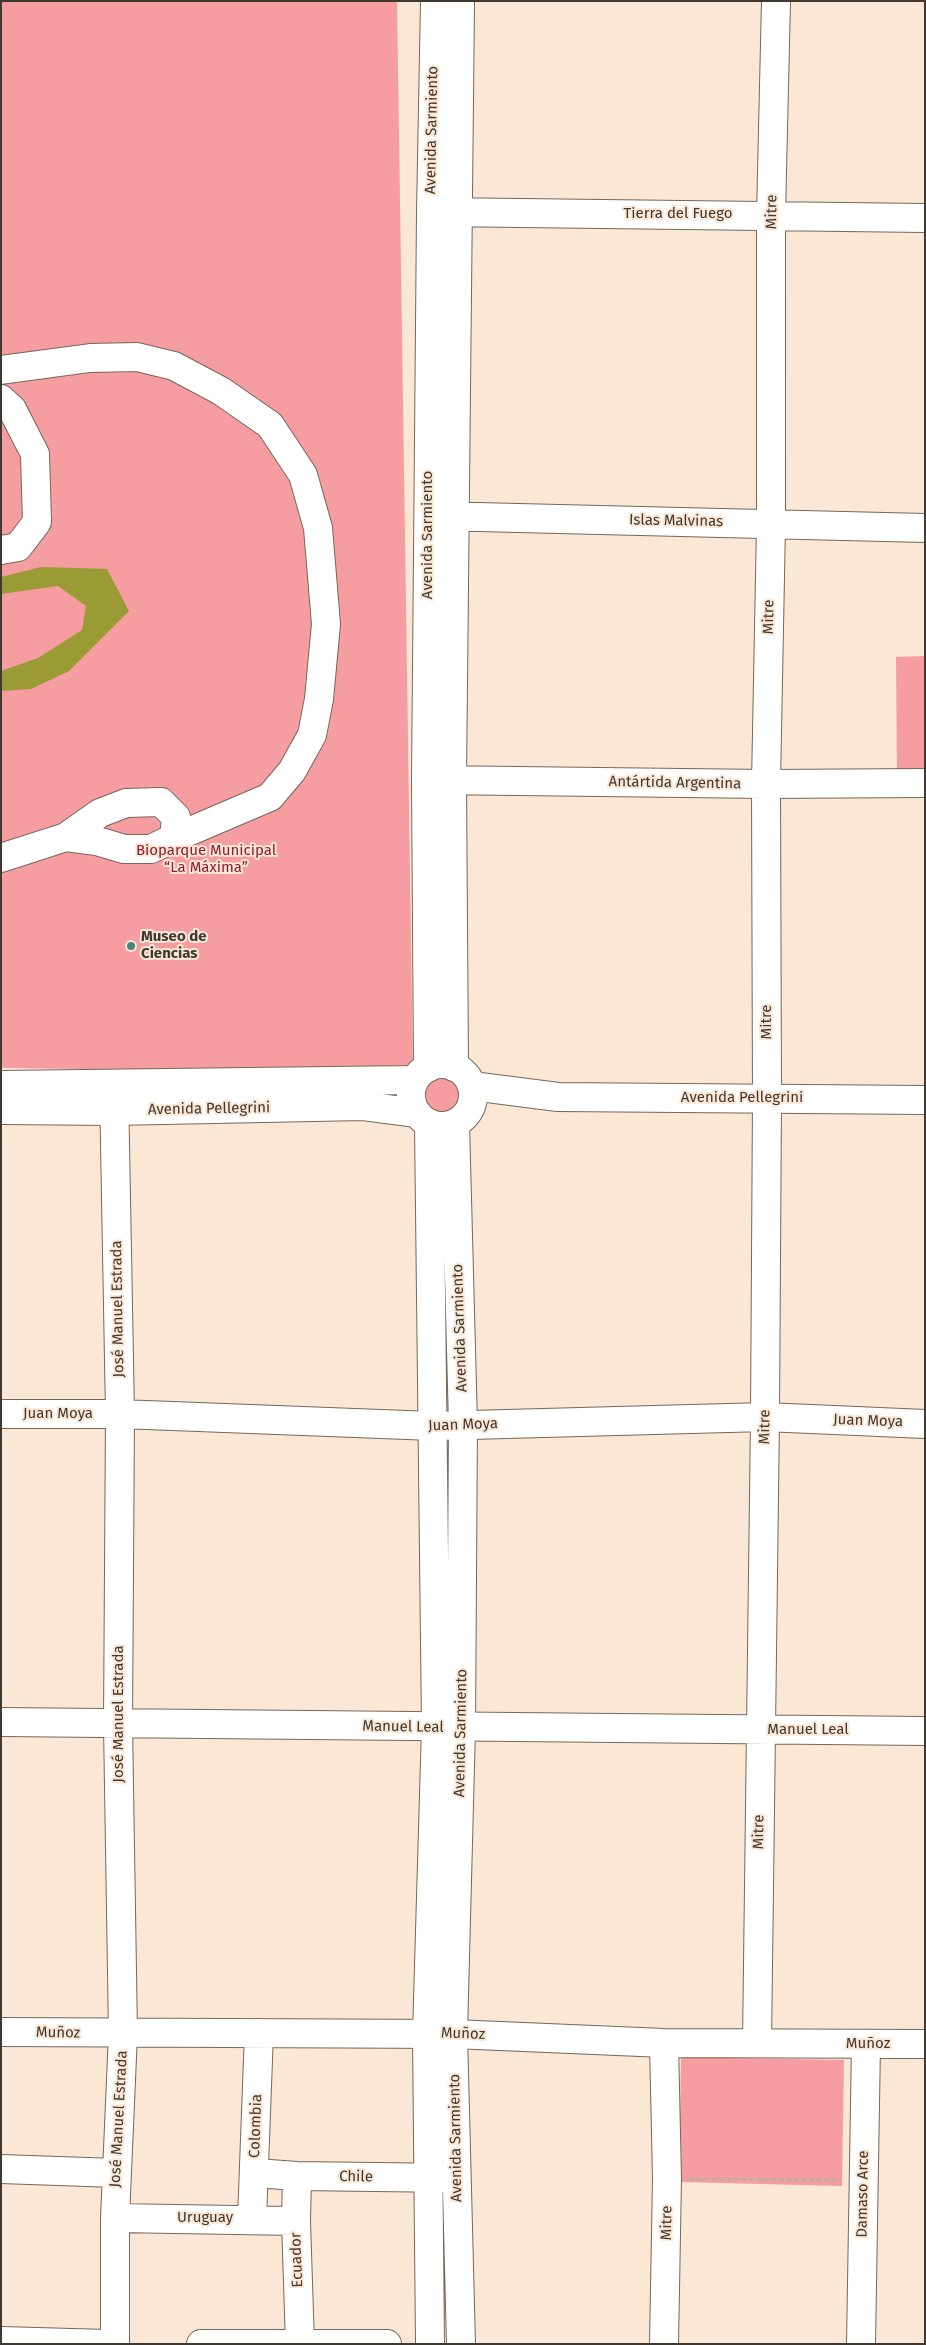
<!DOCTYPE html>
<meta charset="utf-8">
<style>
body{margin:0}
#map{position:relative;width:926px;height:2345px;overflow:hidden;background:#fbe7d6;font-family:"Fira Sans",sans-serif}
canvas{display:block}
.frame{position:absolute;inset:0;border:2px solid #403932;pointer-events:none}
</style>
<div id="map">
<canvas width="926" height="2345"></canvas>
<div class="frame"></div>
</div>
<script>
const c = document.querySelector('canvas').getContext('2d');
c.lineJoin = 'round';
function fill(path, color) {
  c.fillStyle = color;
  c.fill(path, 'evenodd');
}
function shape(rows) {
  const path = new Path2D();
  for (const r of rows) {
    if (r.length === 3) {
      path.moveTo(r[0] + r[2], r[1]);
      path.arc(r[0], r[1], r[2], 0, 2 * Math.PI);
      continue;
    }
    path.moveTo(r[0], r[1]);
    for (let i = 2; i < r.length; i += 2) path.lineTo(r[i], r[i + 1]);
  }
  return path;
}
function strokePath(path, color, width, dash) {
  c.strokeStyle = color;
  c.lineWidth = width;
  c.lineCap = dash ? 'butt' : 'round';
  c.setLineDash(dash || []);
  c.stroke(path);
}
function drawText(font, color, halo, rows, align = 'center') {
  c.font = font + ' "Fira Sans",sans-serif';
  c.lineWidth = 4;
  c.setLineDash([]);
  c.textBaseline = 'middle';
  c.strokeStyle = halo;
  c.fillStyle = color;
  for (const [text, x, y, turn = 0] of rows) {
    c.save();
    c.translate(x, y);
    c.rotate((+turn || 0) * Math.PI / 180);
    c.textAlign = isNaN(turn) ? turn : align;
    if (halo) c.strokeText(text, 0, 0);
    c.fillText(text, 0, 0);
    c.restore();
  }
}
fill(shape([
 [1,1,397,1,413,1073,1,1068],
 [925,656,925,774,897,774,896,657],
 [441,1095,18],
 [444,1138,449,1395,444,1395],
 [681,2057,844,2060,842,2186,679,2182],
 [441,2204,445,2204,445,2320,440,2320]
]), '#f59da1');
fill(shape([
 [41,567,107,569,129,611,69,671,31,689,1,691,1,671,38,658,82,630,86,606,58,586,1,594,1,577]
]), '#9a9b34');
const minor = shape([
 [440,212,925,218],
 [1,370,90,358,137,357,174,366,221,391,270,425,303,475,318,528,326,624,319,699,312,735,292,771,270,797,174,838],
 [1,399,12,409,35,454,37,522,18,547,1,550],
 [437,516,925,528],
 [434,780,766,784,925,783],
 [1,858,66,837,100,813,126,803,161,802,176,817,174,838,151,849,124,849,97,841,66,837],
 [454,1067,452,780,460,1],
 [428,1068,426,780,431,212,435,1],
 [114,1089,120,1414,118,1724,123,2034,115,2218,115,2344],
 [1,1414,120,1414,433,1426,765,1417,925,1424],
 [1,1722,925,1731],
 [1,2032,453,2034,664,2043,925,2044],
 [757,2043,765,1417,767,1098,766,784,771,524,771,215,776,1],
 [1,2169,116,2173],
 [255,2173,297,2176,453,2178],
 [297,2176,296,2221,300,2344],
 [115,2218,296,2221],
 [252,2219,259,2033],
 [1,2341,107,2344],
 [201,2344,387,2344],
 [664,2344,667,2179,664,2043],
 [861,2344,866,2044]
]);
const major = shape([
 [442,1095,31],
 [1,1085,415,1080],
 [472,1086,558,1097,925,1100],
 [1,1110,114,1111,363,1106,417,1113],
 [429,1123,436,1727,427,2034,430,2344],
 [455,1123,463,1424,461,1728,453,2034,461,2344]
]);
strokePath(minor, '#786657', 30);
strokePath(major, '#786657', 30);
strokePath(shape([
 [689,2179,841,2180]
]), '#beaea1', 3, [5, 2.5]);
strokePath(minor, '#fff', 28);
strokePath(major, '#fff', 28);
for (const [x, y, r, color] of [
 [131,946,5,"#45887b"]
]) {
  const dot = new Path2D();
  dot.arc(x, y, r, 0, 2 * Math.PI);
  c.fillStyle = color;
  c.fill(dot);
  strokePath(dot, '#fbe7d6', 2);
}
drawText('15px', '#403932', '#fbe7d6', [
 ["Avenida Sarmiento",432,130,-89],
 ["Mitre",772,212,-89],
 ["Tierra del Fuego",678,214],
 ["Islas Malvinas",676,521,1],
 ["Avenida Sarmiento",428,535,-90],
 ["Mitre",769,617,-89],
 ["Antártida Argentina",675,783,1],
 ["Mitre",767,1022,-90],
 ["Avenida Pellegrini",742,1098],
 ["Avenida Pellegrini",209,1109,-1],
 ["José Manuel Estrada",118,1309,-91],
 ["Avenida Sarmiento",460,1328,-92],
 ["Juan Moya",58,1414],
 ["Juan Moya",868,1421,2],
 ["Juan Moya",463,1425,-2],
 ["Mitre",765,1427,-89],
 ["José Manuel Estrada",119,1714,-90],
 ["Manuel Leal",403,1727,1],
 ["Manuel Leal",808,1730],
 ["Avenida Sarmiento",461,1733,-89],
 ["Mitre",759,1832,-89],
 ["Muñoz",58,2033,1],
 ["Muñoz",463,2034,2],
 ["Muñoz",868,2044],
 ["José Manuel Estrada",119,2119,-87],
 ["Colombia",256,2126,-88],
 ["Avenida Sarmiento",456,2138,-91],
 ["Chile",356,2177,1],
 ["Damaso Arce",863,2194,-89],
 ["Uruguay",205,2218],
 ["Mitre",667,2223,-89],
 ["Ecuador",297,2260,-92]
]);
drawText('15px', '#921b31', '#fbe7d6', [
 ["Bioparque Municipal",206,851],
 ["“La Máxima”",206,868]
]);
drawText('bold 15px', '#403932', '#fbe7d6', [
 ["Museo de",141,937],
 ["Ciencias",141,954]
], 'left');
</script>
